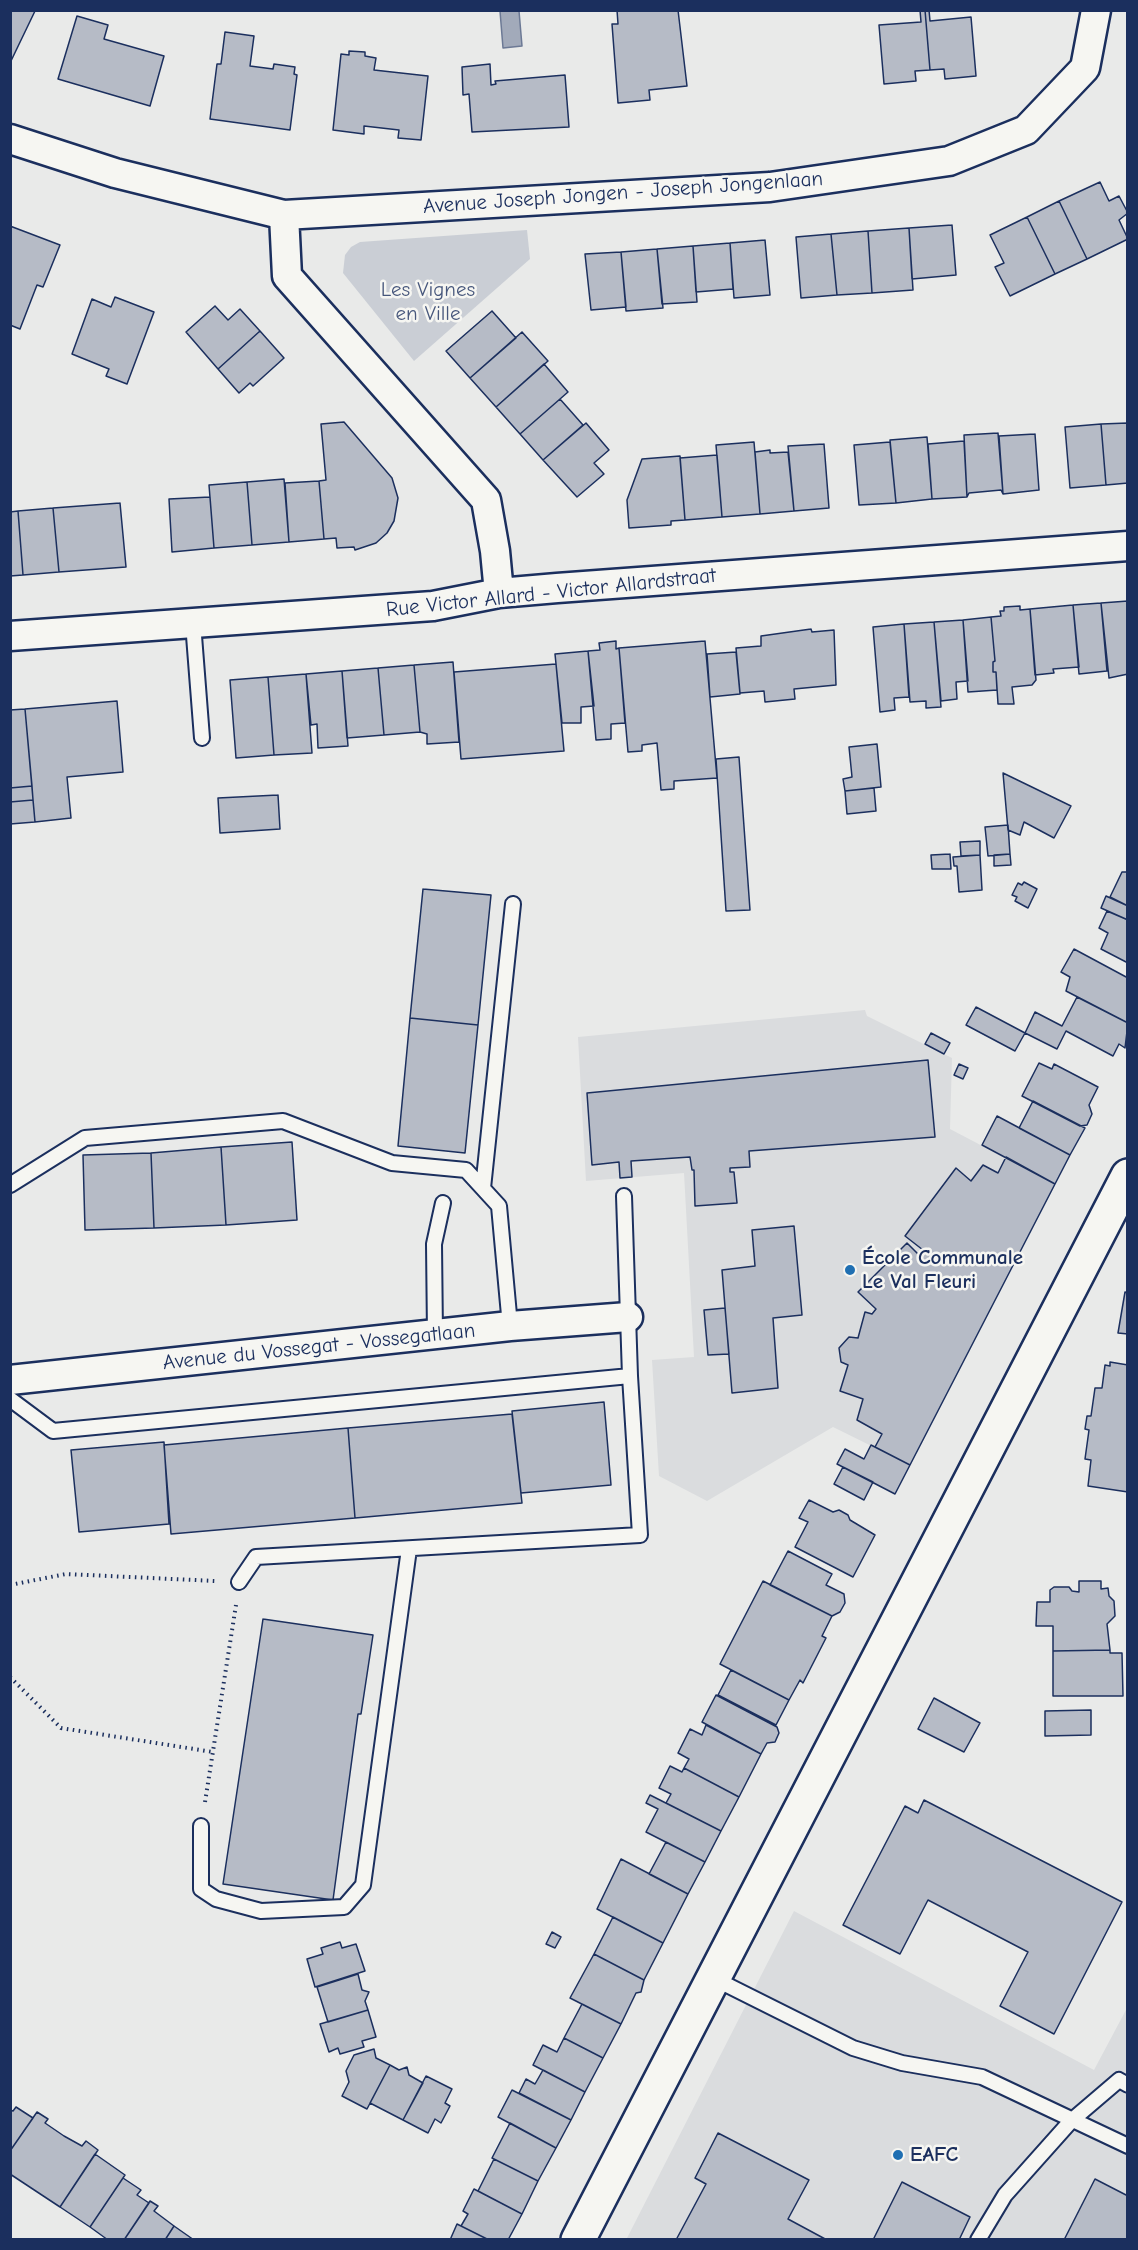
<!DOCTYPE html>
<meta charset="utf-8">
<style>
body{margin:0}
#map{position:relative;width:1138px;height:2250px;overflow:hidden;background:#e9eae9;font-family:"Comic Neue",sans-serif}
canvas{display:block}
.frame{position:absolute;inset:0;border:12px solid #1b2f5e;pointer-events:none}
</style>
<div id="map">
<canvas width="1138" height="2250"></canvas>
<div class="frame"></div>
</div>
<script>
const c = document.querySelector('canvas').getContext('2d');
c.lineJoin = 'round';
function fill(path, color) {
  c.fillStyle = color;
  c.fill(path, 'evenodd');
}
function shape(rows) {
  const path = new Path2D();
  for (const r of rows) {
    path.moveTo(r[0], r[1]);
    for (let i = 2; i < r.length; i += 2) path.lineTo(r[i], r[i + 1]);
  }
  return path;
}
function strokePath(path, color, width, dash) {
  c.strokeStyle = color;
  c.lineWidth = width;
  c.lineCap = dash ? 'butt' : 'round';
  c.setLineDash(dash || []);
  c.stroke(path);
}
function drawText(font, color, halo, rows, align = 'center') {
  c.font = font + ' "Comic Neue",sans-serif';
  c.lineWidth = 5;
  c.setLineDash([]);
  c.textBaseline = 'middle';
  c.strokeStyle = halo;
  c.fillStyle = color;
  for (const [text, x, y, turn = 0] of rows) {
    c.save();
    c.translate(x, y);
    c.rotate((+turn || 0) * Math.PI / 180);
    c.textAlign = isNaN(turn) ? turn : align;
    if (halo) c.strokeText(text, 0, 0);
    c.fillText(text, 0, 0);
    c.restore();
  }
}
fill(shape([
 [865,1010,867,1016,952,1058,950,1129,1055,1184,910,1465,833,1427,707,1501,659,1476,652,1360,694,1357,684,1173,586,1181,578,1037],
 [794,1911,1094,2070,1127,2008,1127,2239,626,2240]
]), '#dadcde');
fill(shape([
 [527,230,530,259,414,361,343,273,345,255,351,247,360,242]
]), '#caced5');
const water = shape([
 [500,11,519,11,522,46,503,48,500,11]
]);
fill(water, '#a2aaba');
strokePath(water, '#6c7995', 1.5);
const building = shape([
 [10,10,35,11,10,63,10,10],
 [617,10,678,10,687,86,649,90,650,100,618,103,612,24,618,24,617,10],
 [920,10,925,10,930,70,915,71,916,81,884,84,879,25,921,22,920,10],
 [925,10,929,10,930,21,971,17,976,76,945,79,944,69,930,70,925,10],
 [77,16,108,25,104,39,164,56,150,106,58,79,77,16],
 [225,32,254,36,250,66,273,69,274,64,295,67,294,74,297,75,290,130,210,119,217,64,221,64,225,32],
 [349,51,365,52,365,56,376,58,374,70,428,76,421,140,398,138,399,130,364,126,364,134,333,130,341,54,349,55,349,51],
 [490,64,491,85,496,84,495,81,565,75,569,127,472,132,469,94,463,95,462,67,490,64],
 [1100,182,1109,201,1119,196,1128,213,1119,220,1128,239,1087,259,1059,201,1100,182],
 [1059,201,1087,259,1055,274,1027,217,1059,201],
 [1027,217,1055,274,1010,296,995,267,1004,263,990,235,1027,217],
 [952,225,956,275,912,279,909,228,952,225],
 [10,226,60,245,43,287,37,285,20,329,10,325,10,226],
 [909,228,913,290,872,293,868,231,909,228],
 [868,231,872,293,837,295,831,234,868,231],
 [831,234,837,295,801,298,796,237,831,234],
 [765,240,770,295,734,298,730,243,765,240],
 [730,243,733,289,696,292,693,246,730,243],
 [693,246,697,302,662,304,657,249,693,246],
 [657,249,663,308,626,311,621,252,657,249],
 [621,252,626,307,591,310,585,254,621,252],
 [115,297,154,312,127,384,106,376,109,369,72,354,92,299,111,307,115,297],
 [215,306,228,320,240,309,260,331,218,369,186,332,215,306],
 [492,311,516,338,470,378,446,351,492,311],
 [260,331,284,358,253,386,250,383,239,393,218,369,260,331],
 [522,332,548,361,496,407,470,378,522,332],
 [544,364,568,392,520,434,496,407,544,364],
 [560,399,583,425,543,460,520,434,560,399],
 [344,422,392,478,398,498,394,521,387,533,376,543,355,550,354,547,337,548,336,538,324,539,319,481,326,480,321,424,344,422],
 [586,423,609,450,594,463,604,474,577,497,543,460,586,423],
 [1128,423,1128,483,1106,485,1101,424,1128,423],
 [1101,424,1106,485,1070,488,1065,427,1101,424],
 [998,433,1003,494,1001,490,969,493,967,497,964,435,998,433],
 [1035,434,1039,490,1003,494,999,436,1035,434],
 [927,437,932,499,896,503,890,440,927,437],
 [964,441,967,497,932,499,928,444,964,441],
 [754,442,760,514,722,517,716,445,754,442],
 [890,442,896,503,859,505,854,445,890,442],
 [824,444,829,508,794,511,788,446,824,444],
 [770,450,770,453,788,452,794,511,760,514,755,452,770,450],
 [717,455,722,517,685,520,680,458,717,455],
 [680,456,685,520,671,521,671,525,629,528,627,500,642,459,680,456],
 [284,479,289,542,252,545,247,482,284,479],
 [319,481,324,539,289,542,285,483,319,481],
 [247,482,252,545,214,548,209,485,247,482],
 [210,497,214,548,172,552,169,499,210,497],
 [120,503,126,567,59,572,53,508,120,503],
 [53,508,59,572,23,575,18,511,53,508],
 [18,511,23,575,10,576,10,512,18,511],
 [1128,601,1128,674,1109,678,1101,603,1128,601],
 [1101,603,1107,671,1079,674,1073,605,1101,603],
 [1073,605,1079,667,1053,669,1054,673,1035,675,1030,609,1073,605],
 [1020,606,1020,610,1030,609,1036,680,1032,685,1012,687,1014,704,998,704,996,672,993,672,993,662,995,661,991,617,1001,616,1000,611,1004,611,1004,607,1020,606],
 [991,617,995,661,993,662,993,672,996,672,997,690,968,692,963,620,991,617],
 [963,620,968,681,956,682,957,699,941,701,934,622,963,620],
 [934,622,941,707,926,708,926,701,910,702,904,624,934,622],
 [904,624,909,697,894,698,895,710,880,712,873,627,904,624],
 [811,629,812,632,834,630,836,685,794,689,795,699,765,702,764,691,740,693,736,648,761,646,761,636,811,629],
 [616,641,616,649,619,648,625,723,611,724,611,739,596,740,588,651,600,650,599,643,616,641],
 [705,641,717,778,674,781,674,789,661,790,657,743,642,745,642,751,628,752,619,648,705,641],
 [588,651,594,706,581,707,581,723,562,723,555,654,588,651],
 [736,652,740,694,710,697,707,654,736,652],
 [453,662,459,742,427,744,427,734,420,732,414,665,453,662],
 [556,664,564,751,461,759,454,672,556,664],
 [414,665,420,732,384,735,378,668,414,665],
 [378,668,384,735,347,738,342,671,378,668],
 [342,671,348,746,318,748,317,724,311,725,306,674,342,671],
 [306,674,312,753,274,755,268,677,306,674],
 [268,677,274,755,236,758,230,680,268,677],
 [117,701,123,772,67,777,71,818,35,822,25,709,117,701],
 [25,709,32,786,10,788,10,710,25,709],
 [877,744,881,787,845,791,843,779,852,777,849,747,877,744],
 [739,757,750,910,726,911,716,759,739,757],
 [1003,773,1071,806,1054,838,1024,822,1020,835,1008,830,1003,773],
 [32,786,33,800,10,802,10,788,32,786],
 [874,788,876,811,847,814,845,791,874,788],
 [278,795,280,829,220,833,218,798,278,795],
 [33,800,35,822,10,824,10,802,33,800],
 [1008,825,1010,854,988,856,985,827,1008,825],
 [980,841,980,855,961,856,960,842,980,841],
 [950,854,951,869,932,869,931,855,950,854],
 [1010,854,1011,865,994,866,994,855,1010,854],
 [980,855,982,890,959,892,957,866,954,866,953,857,980,855],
 [1122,872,1128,872,1128,906,1110,897,1122,872],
 [1024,882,1037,889,1028,908,1015,901,1017,897,1012,895,1018,883,1022,885,1024,882],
 [423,889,491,895,478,1025,410,1018,423,889],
 [1106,896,1128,906,1128,920,1101,908,1106,896],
 [1107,911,1128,920,1128,963,1101,949,1108,933,1099,928,1107,911],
 [1074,949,1128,978,1128,1023,1066,991,1070,977,1061,972,1074,949],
 [1077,997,1128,1023,1125,1048,1119,1044,1113,1056,1066,1031,1057,1049,1025,1033,1035,1012,1062,1026,1077,997],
 [976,1007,1025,1033,1015,1051,966,1025,976,1007],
 [410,1018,478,1025,465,1153,398,1146,410,1018],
 [931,1033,950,1043,944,1054,925,1044,931,1033],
 [928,1060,935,1137,749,1151,750,1167,730,1168,730,1172,734,1172,737,1203,695,1206,694,1170,692,1170,690,1157,631,1161,632,1177,620,1178,619,1162,592,1165,587,1093,928,1060],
 [1039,1063,1052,1069,1054,1064,1098,1087,1089,1105,1092,1114,1087,1125,1080,1126,1022,1096,1039,1063],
 [959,1064,968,1068,963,1079,954,1075,959,1064],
 [1033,1101,1085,1128,1070,1155,1019,1128,1033,1101],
 [997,1116,1070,1155,1055,1184,982,1145,997,1116],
 [292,1142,297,1220,226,1225,221,1147,292,1142],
 [221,1147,226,1225,154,1228,151,1153,221,1147],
 [151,1153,154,1228,85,1230,83,1155,151,1153],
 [1006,1157,1055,1184,910,1465,875,1447,882,1434,857,1420,863,1399,840,1391,848,1365,841,1362,839,1348,849,1337,858,1338,865,1312,872,1314,876,1309,858,1292,907,1243,918,1254,923,1250,905,1236,956,1168,971,1181,983,1165,998,1173,1006,1157],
 [794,1226,802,1315,773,1318,778,1388,732,1393,722,1270,755,1266,752,1230,794,1226],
 [1125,1292,1128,1293,1128,1334,1118,1333,1125,1292],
 [725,1308,729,1354,708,1355,704,1310,725,1308],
 [1110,1362,1128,1365,1128,1492,1088,1486,1091,1460,1085,1459,1089,1430,1085,1429,1087,1416,1091,1416,1095,1388,1102,1388,1105,1365,1110,1366,1110,1362],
 [604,1402,611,1485,521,1493,512,1411,604,1402],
 [512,1414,522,1503,355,1518,348,1428,512,1414],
 [348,1428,355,1518,171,1534,164,1445,348,1428],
 [164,1442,169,1524,79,1532,71,1450,164,1442],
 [871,1445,910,1465,895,1494,837,1464,845,1449,864,1459,871,1445],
 [843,1467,873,1482,864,1500,834,1484,843,1467],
 [809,1500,833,1512,839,1510,848,1515,850,1520,875,1535,853,1577,795,1547,808,1522,799,1518,809,1500],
 [788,1551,832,1574,826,1585,844,1594,845,1603,840,1612,832,1616,770,1585,788,1551],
 [763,1581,832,1616,822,1636,826,1638,803,1683,800,1680,789,1700,720,1664,763,1581],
 [1079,1581,1101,1581,1101,1589,1108,1588,1109,1596,1114,1601,1115,1616,1107,1624,1110,1650,1053,1651,1053,1626,1036,1626,1037,1602,1050,1602,1050,1590,1054,1587,1069,1587,1072,1591,1079,1592,1079,1581],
 [263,1619,373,1635,361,1714,358,1714,333,1900,223,1884,263,1619],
 [1110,1650,1110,1653,1122,1653,1123,1696,1053,1696,1053,1651,1110,1650],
 [731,1670,789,1700,776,1725,718,1695,731,1670],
 [716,1695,777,1727,779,1733,775,1742,767,1743,761,1754,702,1722,716,1695],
 [934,1698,980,1723,964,1752,918,1729,934,1698],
 [1091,1710,1091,1735,1045,1736,1045,1711,1091,1710],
 [706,1725,761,1754,739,1797,684,1768,689,1759,678,1753,690,1729,702,1735,706,1725],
 [670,1766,682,1772,684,1768,739,1797,721,1831,666,1803,671,1794,659,1788,670,1766],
 [650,1795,721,1831,705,1862,646,1832,658,1809,646,1803,650,1795],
 [924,1800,1122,1902,1054,2034,1000,2006,1028,1952,928,1900,900,1954,843,1925,905,1806,918,1813,924,1800],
 [666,1842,705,1862,688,1894,649,1874,666,1842],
 [621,1859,688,1894,663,1943,597,1909,621,1859],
 [613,1917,663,1943,644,1980,594,1954,613,1917],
 [552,1932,561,1937,555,1948,546,1944,552,1932],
 [340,1942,342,1948,356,1944,365,1971,315,1987,307,1959,323,1954,321,1948,340,1942],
 [594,1954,644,1980,641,1992,636,1993,621,2024,570,1998,594,1954],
 [358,1974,362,1990,369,1992,365,2001,368,2010,328,2022,317,1987,358,1974],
 [582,2004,621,2024,603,2058,564,2038,582,2004],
 [368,2010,376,2037,362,2041,364,2047,340,2054,338,2048,329,2052,320,2024,368,2010],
 [564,2038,603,2058,585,2092,533,2065,543,2045,557,2052,564,2038],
 [374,2049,376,2058,390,2065,367,2109,342,2096,349,2082,346,2071,354,2055,374,2049],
 [390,2065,399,2070,407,2067,409,2075,423,2083,403,2120,370,2103,390,2065],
 [543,2070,585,2092,571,2120,519,2093,526,2079,535,2084,543,2070],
 [426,2076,452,2089,445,2103,450,2106,441,2123,435,2119,428,2133,403,2120,426,2076],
 [512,2090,571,2120,556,2148,498,2117,512,2090],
 [16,2107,33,2118,10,2151,10,2110,13,2111,16,2107],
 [37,2112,48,2119,45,2123,64,2136,82,2146,86,2141,98,2150,60,2207,10,2174,10,2151,37,2112],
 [510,2123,556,2148,538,2181,492,2158,510,2123],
 [718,2133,809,2180,788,2219,827,2240,676,2240,706,2184,695,2178,718,2133],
 [95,2154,125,2175,90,2227,60,2207,95,2154],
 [494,2159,538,2181,522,2214,478,2191,494,2159],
 [123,2178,141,2190,137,2195,149,2203,124,2240,108,2240,90,2227,123,2178],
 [1095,2179,1128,2196,1128,2240,1064,2240,1095,2179],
 [902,2182,970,2217,959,2240,873,2240,902,2182],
 [474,2189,522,2214,508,2240,489,2240,461,2226,468,2214,463,2211,474,2189],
 [150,2201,158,2206,154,2211,174,2226,165,2240,124,2240,150,2201],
 [457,2224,489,2240,450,2240,457,2224],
 [174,2226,194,2240,165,2240,174,2226]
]);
fill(building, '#b6bbc6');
strokePath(building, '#1b2f5e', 1.5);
const service = shape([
 [193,623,202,738],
 [10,1185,85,1138,283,1121,392,1163,466,1170,499,1206,510,1326],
 [483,1188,513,904],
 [435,1335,434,1244,443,1203],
 [10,1399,53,1431,630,1376],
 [239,1582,256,1557,640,1535,630,1376,624,1196],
 [201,1826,201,1889,216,1899,261,1911,344,1907,363,1885,409,1549],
 [713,1978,853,2048,902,2063,982,2077,1128,2146],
 [978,2240,1005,2195,1071,2121,1119,2080,1128,2085]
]);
const minor = shape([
 [10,139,115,173,284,215,770,187,949,161,1026,130,1085,68,1096,10],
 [284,215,287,276,486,500,495,551,499,593],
 [10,636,433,606,499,593,557,588,1128,546],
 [10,1380,510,1326,628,1317]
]);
const tertiary = shape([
 [578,2240,1128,1176]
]);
strokePath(service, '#1b2f5e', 18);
strokePath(minor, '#1b2f5e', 33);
strokePath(tertiary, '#1b2f5e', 38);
strokePath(shape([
 [10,1585,66,1574,215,1581],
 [10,1677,61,1728,213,1752],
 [205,1802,236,1605]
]), '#1b2f5e', 4, [1.5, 4.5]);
strokePath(service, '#f6f6f2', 14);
strokePath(minor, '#f6f6f2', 28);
strokePath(tertiary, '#f6f6f2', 33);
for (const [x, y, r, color] of [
 [850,1270,6,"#1f6fb2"],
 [898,2155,6,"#1f6fb2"]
]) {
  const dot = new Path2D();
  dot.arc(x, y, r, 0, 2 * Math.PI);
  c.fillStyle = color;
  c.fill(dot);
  strokePath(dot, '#f6f6f2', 2);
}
drawText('21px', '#1b2f5e', '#f6f6f2', [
 ["Avenue Joseph Jongen - Joseph Jongenlaan",623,193,-4],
 ["Rue Victor Allard - Victor Allardstraat",551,593,-6],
 ["Avenue du Vossegat - Vossegatlaan",319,1347,-6]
]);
drawText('21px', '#47577c', '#f6f6f2', [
 ["Les Vignes",428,290],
 ["en Ville",428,314]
]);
drawText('bold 21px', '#1b2f5e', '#f6f6f2', [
 ["École Communale",862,1258],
 ["Le Val Fleuri",862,1282],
 ["EAFC",910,2155]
], 'left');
</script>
